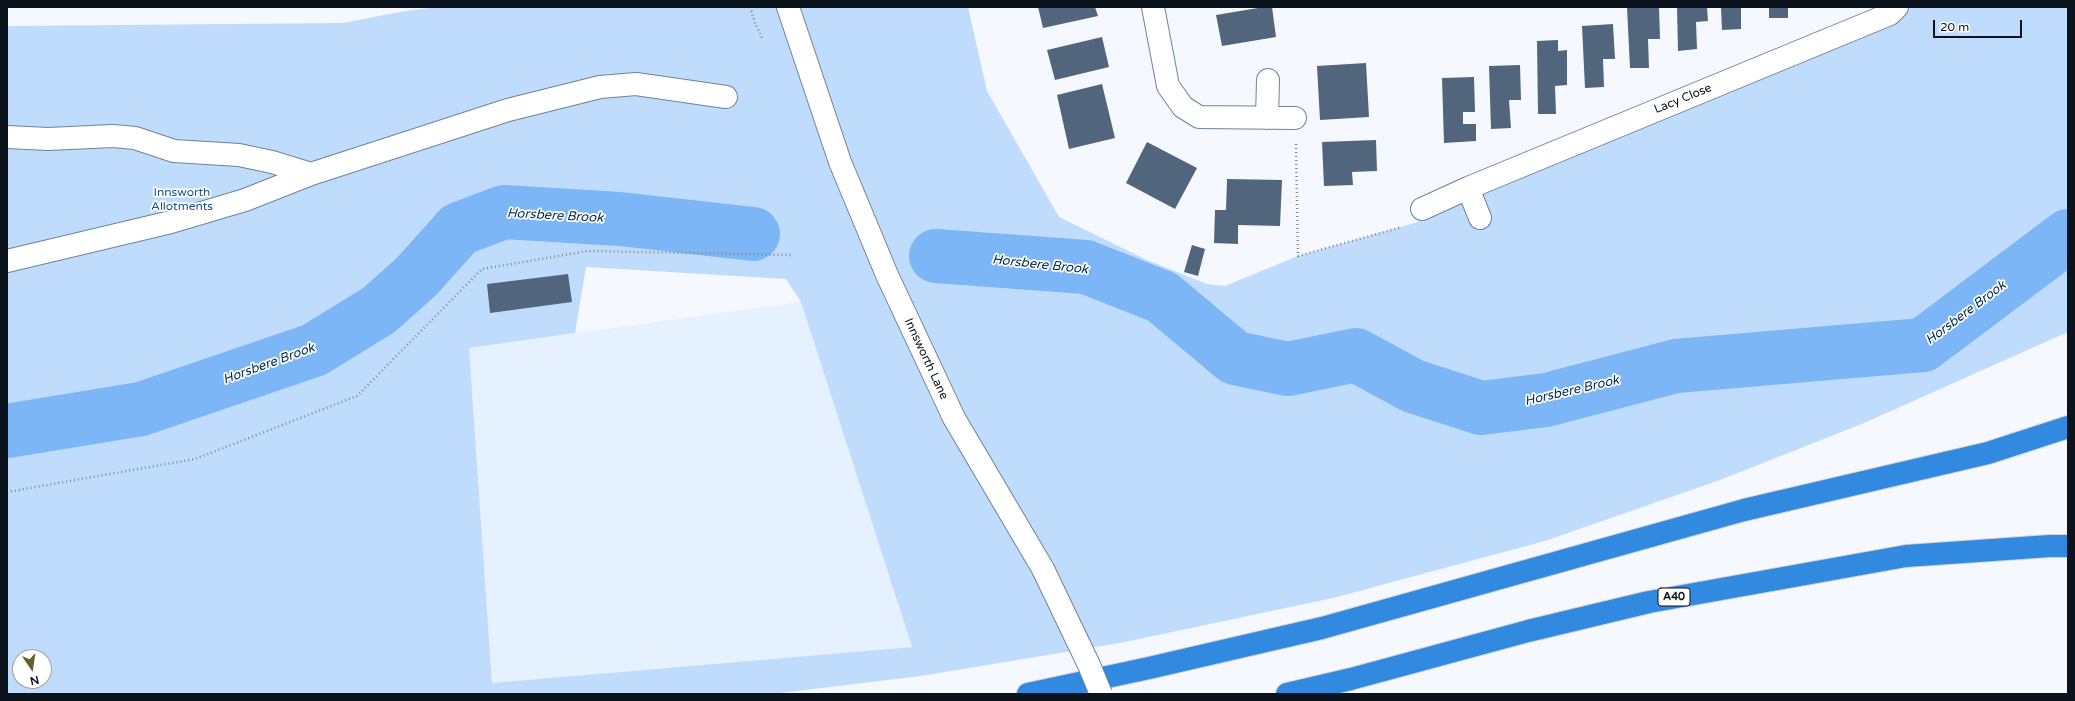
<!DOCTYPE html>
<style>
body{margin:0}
#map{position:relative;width:2075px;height:701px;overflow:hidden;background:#f5f9ff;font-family:"Varela Round",sans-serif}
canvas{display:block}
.frame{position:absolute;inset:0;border:8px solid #0b131c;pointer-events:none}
.north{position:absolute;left:12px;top:649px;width:40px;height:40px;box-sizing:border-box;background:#fff;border:1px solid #9da1a4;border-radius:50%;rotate:167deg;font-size:11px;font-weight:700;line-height:16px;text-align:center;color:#0b131c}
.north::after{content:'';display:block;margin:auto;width:14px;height:18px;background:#655f2b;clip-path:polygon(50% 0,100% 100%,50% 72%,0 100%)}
.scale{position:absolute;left:1933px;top:20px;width:89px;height:18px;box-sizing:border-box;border:2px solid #0b131c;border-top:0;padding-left:5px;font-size:12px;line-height:14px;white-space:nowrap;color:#0b131c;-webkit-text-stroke:3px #fff;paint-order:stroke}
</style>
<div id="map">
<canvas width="2075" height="701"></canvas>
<div class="frame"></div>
<div class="north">N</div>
<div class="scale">20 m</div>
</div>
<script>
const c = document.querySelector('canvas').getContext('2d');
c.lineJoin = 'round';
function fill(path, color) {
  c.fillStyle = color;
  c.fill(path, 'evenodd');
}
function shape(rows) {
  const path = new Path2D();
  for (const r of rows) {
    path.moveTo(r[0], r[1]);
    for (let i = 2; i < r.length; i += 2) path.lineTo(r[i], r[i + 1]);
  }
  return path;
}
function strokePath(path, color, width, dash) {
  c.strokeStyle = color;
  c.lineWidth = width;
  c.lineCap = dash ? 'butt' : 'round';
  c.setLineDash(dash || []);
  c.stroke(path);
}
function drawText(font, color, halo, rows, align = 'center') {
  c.font = font + ' "Varela Round",sans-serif';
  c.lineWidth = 3.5;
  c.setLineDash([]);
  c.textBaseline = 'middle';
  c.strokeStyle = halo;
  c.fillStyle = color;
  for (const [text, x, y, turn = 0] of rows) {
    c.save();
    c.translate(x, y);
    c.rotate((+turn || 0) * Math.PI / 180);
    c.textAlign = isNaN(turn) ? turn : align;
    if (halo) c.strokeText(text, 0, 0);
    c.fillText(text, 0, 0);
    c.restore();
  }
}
fill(shape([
 [801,302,912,647,492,683,469,348]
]), '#e5f1fe');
fill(shape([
 [439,7,788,7,789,11,805,7,968,7,987,91,1059,217,1147,260,1207,284,1225,286,1298,256,1418,222,1422,209,1897,7,2068,7,2068,332,1864,423,1720,480,1545,541,1333,598,1120,643,921,676,772,694,7,694,7,26,343,23,405,11],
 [586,267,786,279,801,302,912,647,492,683,469,348,575,333],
 [20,657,44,657,44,681,20,681]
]), '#bfdcfd');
strokePath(shape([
 [936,256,1086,267,1162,297,1235,358,1288,369,1356,355,1413,386,1481,408,1546,400,1676,366,1923,345,2068,236],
 [7,431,141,409,314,350,379,310,417,276,459,229,504,212,620,219,753,234]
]), '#7cb6f7', 54);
fill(shape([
 [1038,7,1095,7,1098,16,1043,28],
 [1264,7,1272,7,1276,37,1222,46,1216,15],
 [1627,7,1659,7,1660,39,1648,39,1649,68,1630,68],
 [1677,7,1707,7,1708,21,1696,22,1697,49,1678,51],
 [1721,7,1741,7,1741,29,1722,30],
 [1769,7,1788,7,1788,18,1769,18],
 [1613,24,1615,59,1603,59,1604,87,1585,88,1582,26],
 [1102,37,1109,67,1055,80,1047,50],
 [1558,40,1558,51,1567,50,1567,85,1555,86,1556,114,1538,114,1537,41],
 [1366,63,1369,117,1320,120,1317,66],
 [1520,65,1521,100,1509,100,1511,128,1491,129,1489,66],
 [1474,77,1475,112,1463,112,1463,124,1476,124,1476,141,1444,143,1442,78],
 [1102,84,1115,138,1069,149,1057,95],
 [1376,140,1377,171,1352,172,1353,185,1324,186,1322,142],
 [1147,142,1197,168,1175,209,1126,183],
 [1227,179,1282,180,1280,226,1238,225,1238,244,1214,243,1215,210,1226,210],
 [1192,245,1205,249,1198,276,1184,272],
 [568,274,572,302,490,313,487,284]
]), '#51657c');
const minor = shape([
 [788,7,840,162,887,275,954,418,1043,569],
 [1153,7,1168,86,1183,107,1199,117,1295,118],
 [1267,118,1268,80],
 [7,137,48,139,113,136,135,138,174,151,239,155,272,162,311,174],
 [1468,188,1480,218],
 [1422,209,1468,188,1890,14,1897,7],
 [7,261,171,222,245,200,311,174,508,110,600,87,636,84,726,97]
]);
const highway = shape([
 [1028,694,1149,668,1322,628,1744,510,1988,453,2068,427],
 [1287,694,1351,679,1528,631,1649,602,1906,556,2050,546,2068,546]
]);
strokePath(minor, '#6e839b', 24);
strokePath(highway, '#d3d5d6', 24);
strokePath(shape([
 [750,7,755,23,763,40],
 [1296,144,1298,256,1402,227],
 [7,492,195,459,357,396,482,269,588,251,793,255]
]), '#858b93', 2.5, [1, 3]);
strokePath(minor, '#fff', 22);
strokePath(highway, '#3289e0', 22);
const minorBridge = shape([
 [1043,569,1089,665,1101,694]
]);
strokePath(minorBridge, '#6e839b', 24, []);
strokePath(minorBridge, '#fff', 22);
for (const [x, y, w] of [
 [1674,597,32]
]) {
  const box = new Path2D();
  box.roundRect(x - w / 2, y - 9, w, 18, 3);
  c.fillStyle = '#fff';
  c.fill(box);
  strokePath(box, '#0b131c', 1);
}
drawText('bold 11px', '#0b131c', null, [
 ["A40",1674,597]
]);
drawText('12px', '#0b131c', '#fff', [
 ["Lacy Close",1683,99,-22],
 ["Innsworth Lane",926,359,65]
]);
drawText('12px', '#16528c', '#fff', [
 ["Innsworth",182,193],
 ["Allotments",182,207]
]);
drawText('italic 13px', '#012b53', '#fff', [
 ["Horsbere Brook",555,216,3],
 ["Horsbere Brook",1040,265,6],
 ["Horsbere Brook",1966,313,-37],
 ["Horsbere Brook",269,364,-20],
 ["Horsbere Brook",1572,391,-13]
]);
</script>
